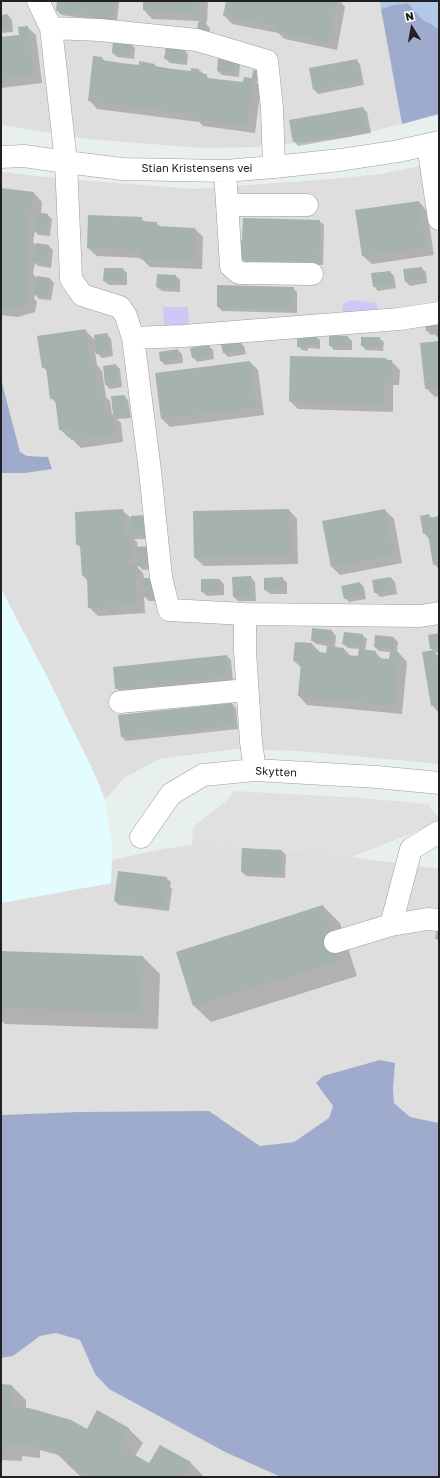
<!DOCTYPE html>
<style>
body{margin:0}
#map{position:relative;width:440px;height:1478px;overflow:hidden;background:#e7f0ed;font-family:"Golos Text",sans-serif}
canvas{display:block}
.frame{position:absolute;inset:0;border:2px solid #202020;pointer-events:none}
.north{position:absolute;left:392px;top:8px;width:40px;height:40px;-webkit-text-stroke:3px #fff;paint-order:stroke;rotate:349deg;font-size:11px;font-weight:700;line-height:16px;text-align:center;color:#202020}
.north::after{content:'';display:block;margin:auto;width:14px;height:18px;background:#202020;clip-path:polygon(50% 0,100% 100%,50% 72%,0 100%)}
</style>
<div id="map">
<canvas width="440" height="1478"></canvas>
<div class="frame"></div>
<div class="north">N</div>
</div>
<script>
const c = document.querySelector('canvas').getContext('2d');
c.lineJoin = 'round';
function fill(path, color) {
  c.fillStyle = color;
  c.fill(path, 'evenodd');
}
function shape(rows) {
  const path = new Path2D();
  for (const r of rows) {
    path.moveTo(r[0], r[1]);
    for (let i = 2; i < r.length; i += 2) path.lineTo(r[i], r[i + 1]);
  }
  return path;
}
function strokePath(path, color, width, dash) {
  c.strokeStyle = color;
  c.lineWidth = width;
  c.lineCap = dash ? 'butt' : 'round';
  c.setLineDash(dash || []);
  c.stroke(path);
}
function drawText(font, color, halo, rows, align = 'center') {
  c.font = font + ' "Golos Text",sans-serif';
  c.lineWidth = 3;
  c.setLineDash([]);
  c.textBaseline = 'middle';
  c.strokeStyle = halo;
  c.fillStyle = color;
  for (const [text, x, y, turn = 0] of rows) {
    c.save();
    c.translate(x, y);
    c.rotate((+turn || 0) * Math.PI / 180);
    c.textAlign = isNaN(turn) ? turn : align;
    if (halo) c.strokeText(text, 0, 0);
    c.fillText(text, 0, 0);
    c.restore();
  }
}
fill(shape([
 [1,1,380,1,402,124,346,138,257,147,202,148,88,139,1,125],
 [439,160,439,764,301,751,235,749,159,759,124,778,105,800,96,777,47,677,1,589,1,473,25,473,48,457,27,456,20,452,1,379,1,172,55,178,193,189,332,179,382,174,420,166],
 [192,845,282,850,351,857,439,869,439,1123,410,1117,394,1103,393,1088,395,1063,380,1060,316,1083,333,1106,329,1118,294,1142,260,1146,222,1119,78,1112,1,1115,1,903,111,883,112,860,163,849],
 [56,1333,80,1340,95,1374,109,1389,225,1452,281,1477,1,1477,1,1358,13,1356,40,1336]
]), '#dddedd');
fill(shape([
 [1,589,47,677,96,777,105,800,112,848,111,883,1,903]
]), '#e3fcfd');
fill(shape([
 [380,1,439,1,439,29,422,19,408,3,393,5,381,9]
]), '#b1c9e6');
fill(shape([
 [408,3,422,19,439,29,439,114,402,124,381,9,393,5],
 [1,379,20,452,27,456,48,457,52,469,25,473,1,473],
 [380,1060,395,1063,393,1088,394,1103,410,1117,439,1123,439,1477,281,1477,225,1452,109,1389,95,1374,80,1340,56,1333,40,1336,13,1356,1,1358,1,1115,78,1112,209,1111,260,1146,294,1142,329,1118,333,1106,316,1083,323,1076]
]), '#9fabcc');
fill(shape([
 [351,300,376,303,378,308,377,318,342,318,343,304],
 [163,307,188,307,189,327,164,329]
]), '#cec8f6');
fill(shape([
 [235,791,361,798,428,804,439,818,439,823,351,857,282,850,192,845,193,827,225,802]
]), '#e0e0e0');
fill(shape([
 [58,1,119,1,117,22,61,15,57,10],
 [144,1,208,1,207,22,204,22,210,28,209,39,198,34,199,21,152,19,144,10],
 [227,1,340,1,345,7,337,50,285,39,278,33,232,24,224,15],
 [8,15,12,20,13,32,1,33,1,16],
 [27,27,36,35,42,83,1,88,1,38,20,35],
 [131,44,135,48,134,59,117,57,113,53],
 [167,48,184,50,188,54,187,65,170,63,166,59],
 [102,58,106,62,140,66,154,64,158,68,192,72,192,69,199,70,210,79,244,83,253,79,254,71,266,84,255,81,261,87,255,133,203,126,199,122,97,109,89,100],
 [356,60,360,64,364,85,318,94,314,89],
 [236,61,240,65,239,77,222,75,218,71],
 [363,108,367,112,371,133,298,146,294,141],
 [1,189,34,193,42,202,41,214,48,215,52,219,50,236,38,235,35,231,33,242,37,246,49,246,53,250,51,268,38,266,35,263,33,274,37,278,50,279,54,283,51,300,39,299,35,294,34,299,37,301,35,312,18,317,1,315],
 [419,202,427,211,434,255,372,264,363,256],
 [141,218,146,223,156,223,161,227,195,229,203,237,202,269,150,267,141,258,97,256,88,248],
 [319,221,324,225,323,265,247,264,243,260,243,255,241,253,243,241],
 [421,268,426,272,427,283,410,286,406,282,404,270],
 [123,269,127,273,127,285,109,285,104,281],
 [390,272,394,276,396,288,378,291,374,286],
 [176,276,180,280,180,292,162,291,157,287],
 [293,288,297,292,297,313,222,311,218,307],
 [439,321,439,338,437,334,431,335,427,331],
 [85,330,96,341,107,334,111,339,113,356,102,358,95,351,97,365,102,371,106,397,110,401,112,414,115,417,112,397,124,396,128,400,131,418,117,419,121,423,123,442,81,448,72,439,72,437,69,438,60,429,57,404,51,398,48,372,43,367],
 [316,336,320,340,320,349,308,348,308,351,302,350,298,346],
 [348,337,352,341,352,350,334,350,330,345],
 [379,338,384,342,383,351,366,350,362,346],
 [240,342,244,346,246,354,228,357,224,353],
 [439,342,439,396,435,397,426,388],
 [209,346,213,350,214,359,197,362,193,357],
 [178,350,182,354,183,363,165,365,161,361,160,353],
 [386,359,391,361,400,370,399,385,393,385,393,412,298,409,290,401],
 [250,362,258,370,264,415,170,427,162,419],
 [116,365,120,369,122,387,110,389,106,385],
 [122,510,132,519,144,516,149,539,134,539,137,542,138,548,155,569,143,570,138,565,138,568,143,573,144,579,161,601,149,601,144,596,145,613,98,616,89,607,88,581,83,576,82,549,77,544],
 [289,510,297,519,298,564,204,566,195,558],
 [385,510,394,519,402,563,340,575,331,566],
 [429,515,432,518,439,517,439,569,434,564,430,540,424,533],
 [251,577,255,582,256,601,238,601,234,597],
 [391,578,395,582,397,594,380,597,375,592],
 [265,579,283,579,287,583,287,594,270,594,265,590],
 [220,580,224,584,224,595,207,596,202,592],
 [360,583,364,587,366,599,349,602,345,598],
 [332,631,336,636,335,648,344,649,352,657,359,657,360,649,348,648,343,644,362,635,367,639,365,651,375,652,383,660,390,660,391,652,379,651,375,647,394,638,398,642,397,653,399,653,407,662,402,714,307,705,299,696,302,668,294,661,312,644,321,653,327,654,328,646,316,644,312,640],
 [439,634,439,652,435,653,439,656,439,713,432,705,434,651,431,648],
 [227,656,231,660,233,681,121,692,116,688],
 [232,704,236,708,238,729,126,741,122,737],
 [243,849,282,851,286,855,285,878,246,876,242,872],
 [166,878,171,882,170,887,172,889,169,911,119,905,115,901],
 [323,906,340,923,357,976,211,1022,194,1006],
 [1,952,143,957,160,974,158,1029,5,1024,1,1020],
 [1,1385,12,1386,26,1400,26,1409,87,1430,98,1412,129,1429,143,1443,135,1456,150,1465,160,1446,191,1463,204,1477,81,1477,58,1455,40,1450,40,1458,22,1456,22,1461,1,1460]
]), '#0003');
fill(shape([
 [57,1,116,1,113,19,56,11],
 [143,1,199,1,199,14,143,10],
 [226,1,337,1,328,42,275,31,276,26,223,16],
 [8,14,10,28,1,29,1,15],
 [198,22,206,22,205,35,197,35],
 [28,26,34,74,1,79,1,37,19,35,18,27],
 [113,40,132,43,130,55,112,53],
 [166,47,184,49,183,62,164,59],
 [93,56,102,57,102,60,121,63,139,65,139,61,155,64,154,66,173,69,191,71,191,68,199,69,199,74,207,74,206,78,243,82,244,77,252,78,253,70,263,71,262,80,253,79,247,125,194,118,194,114,88,101],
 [218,58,236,60,235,73,217,71],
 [357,59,361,81,313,90,309,68],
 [363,107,367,129,293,142,289,120],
 [1,188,34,192,31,213,28,213,25,236,29,236,25,268,29,268,26,291,29,292,27,304,9,309,1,308],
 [419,201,426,247,362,256,355,210],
 [36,212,48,214,46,233,33,231],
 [88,215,142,217,142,221,157,222,157,226,195,228,194,261,140,259,140,250,87,248],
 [243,218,320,220,319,261,242,260,242,253,240,253,240,240,242,240],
 [36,243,49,245,47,264,33,262],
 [422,267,424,279,405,282,403,269],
 [104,268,123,268,123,281,103,281],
 [390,271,392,284,373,287,371,273],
 [157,274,176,275,176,288,156,287],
 [37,276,50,278,47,297,34,295],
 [217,285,294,287,293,309,217,307],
 [439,320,439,336,436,337,435,330,426,331,425,321],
 [86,329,90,361,94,361,98,393,102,392,105,414,113,414,111,396,125,395,127,414,113,416,115,434,71,440,70,428,59,430,55,398,50,399,46,367,42,368,37,336],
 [107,333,110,352,96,354,94,335],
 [297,334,316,335,316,345,304,344,304,347,297,347],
 [329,335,348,336,348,346,329,346],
 [361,337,380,337,379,347,361,346],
 [241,341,242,350,223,353,221,344],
 [439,341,439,388,425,389,420,343],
 [209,345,211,355,192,358,190,348],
 [178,349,179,359,160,361,159,352],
 [290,356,386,358,386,360,392,360,391,377,385,377,385,404,289,401],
 [250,361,256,407,161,419,155,373],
 [116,364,118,383,105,385,103,366],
 [123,509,124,533,129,533,130,564,135,564,137,605,88,608,87,576,82,576,80,545,76,545,75,512],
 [289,509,290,556,194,558,193,511],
 [385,509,394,555,331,567,322,521],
 [429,514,430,518,439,516,439,564,433,565,428,533,423,534,420,516],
 [144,515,145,535,130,535,131,516],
 [150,546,151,566,138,566,137,547],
 [251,576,252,597,233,597,232,577],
 [283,577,284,590,264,590,264,578],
 [391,577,393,590,374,593,372,580],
 [143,578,157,578,158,597,144,597],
 [201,579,220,579,221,591,201,592],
 [360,582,362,595,344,599,341,586],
 [312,628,332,630,331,643,311,641],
 [344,632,363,634,362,646,342,644],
 [439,633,439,648,430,649,428,635],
 [375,635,394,637,393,649,374,647],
 [295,642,312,643,312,651,326,653,327,646,344,648,344,655,358,656,359,649,368,650,376,651,375,658,389,659,390,652,399,652,394,706,298,696,301,662,293,661],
 [434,650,435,658,439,657,439,705,431,706,422,652],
 [227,655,229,677,115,689,113,667],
 [232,703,234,725,121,737,118,715],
 [242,848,282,850,281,874,241,872],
 [118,871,167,877,166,883,168,884,165,907,114,901],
 [323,905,341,960,193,1006,176,952],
 [438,923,439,923,439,940,435,939],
 [1,951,143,956,141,1013,1,1008],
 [1,1384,12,1385,11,1406,29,1408,71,1420,87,1429,97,1410,129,1428,119,1446,149,1463,160,1445,191,1462,183,1477,90,1477,67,1464,69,1460,53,1451,26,1443,8,1443,8,1447,1,1447]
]), '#a6b2ac');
const minor = shape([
 [38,1,51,28,64,144,66,162,71,279,82,295,120,307,126,316,133,338,183,336,399,319,439,313],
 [51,28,100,30,197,40,267,61,272,108,274,167],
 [428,145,439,219],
 [1,157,24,156,66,162,122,169,225,171,274,167,340,160,399,151,439,142],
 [225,171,231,266,239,273,312,274],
 [228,205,307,205],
 [133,338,150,471,161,577,169,610,245,614,420,616,439,613],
 [245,614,245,651,251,742,255,770],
 [120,702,247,690],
 [141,837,171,794,203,775,255,770,377,777,439,783],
 [391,925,411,849,439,832],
 [335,942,391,925,428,919,439,920]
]);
strokePath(minor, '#9d9d9d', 23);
strokePath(minor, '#fff', 22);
drawText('11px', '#202020', '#fff', [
 ["Stian Kristensens vei",197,169],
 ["Skytten",276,772,3]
]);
</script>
